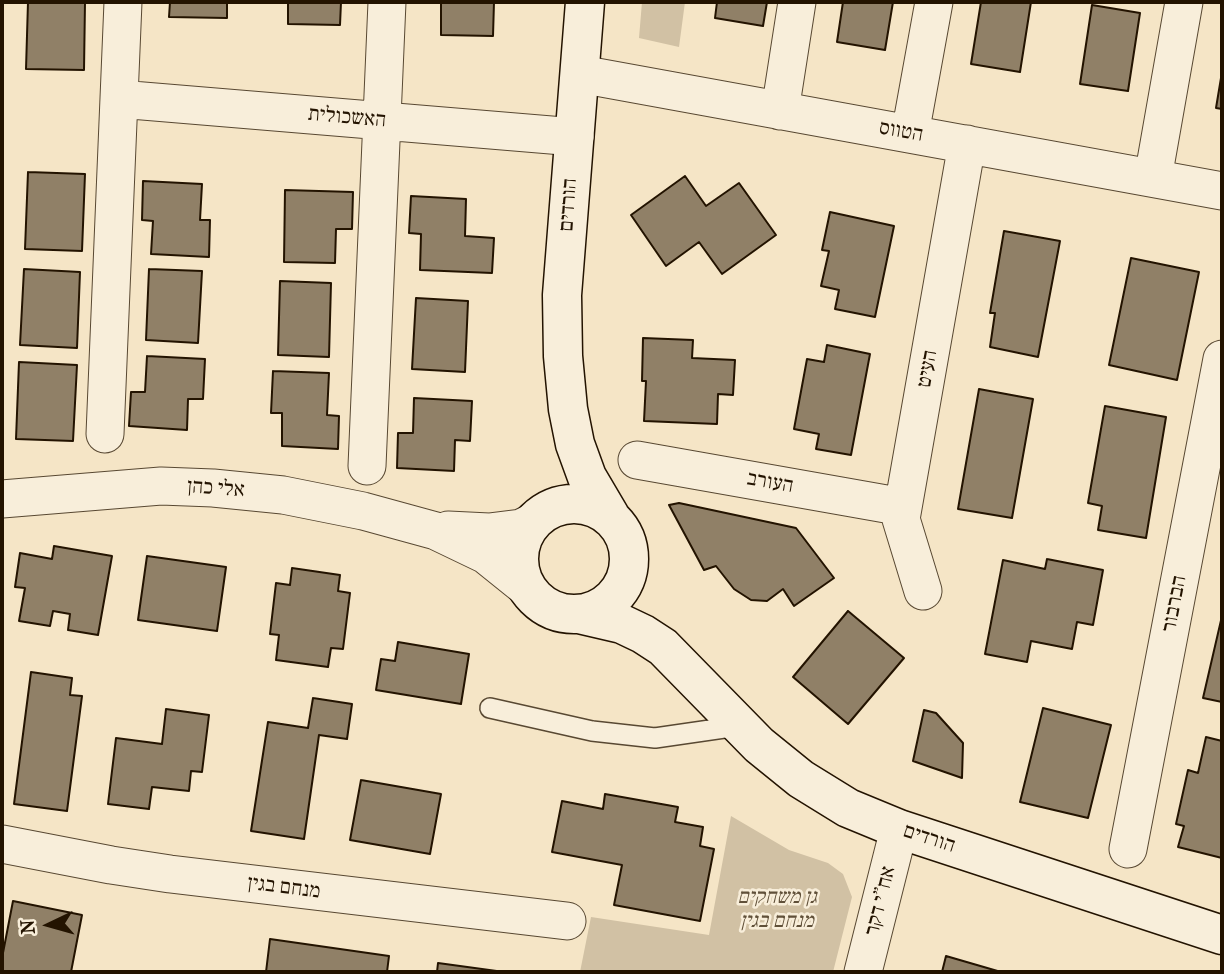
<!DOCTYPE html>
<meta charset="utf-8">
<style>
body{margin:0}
#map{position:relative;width:1224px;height:974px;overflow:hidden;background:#f5e5c6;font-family:"IM FELL French Canon",serif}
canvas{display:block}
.frame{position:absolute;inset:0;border:4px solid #231300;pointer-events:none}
.north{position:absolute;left:14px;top:890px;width:70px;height:70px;-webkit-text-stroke:5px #f8eeda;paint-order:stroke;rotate:265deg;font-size:19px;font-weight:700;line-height:28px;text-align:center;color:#231300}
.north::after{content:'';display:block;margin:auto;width:24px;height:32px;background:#231300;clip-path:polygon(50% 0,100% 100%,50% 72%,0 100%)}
</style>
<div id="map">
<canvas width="1224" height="974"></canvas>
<div class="frame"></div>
<div class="north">N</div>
</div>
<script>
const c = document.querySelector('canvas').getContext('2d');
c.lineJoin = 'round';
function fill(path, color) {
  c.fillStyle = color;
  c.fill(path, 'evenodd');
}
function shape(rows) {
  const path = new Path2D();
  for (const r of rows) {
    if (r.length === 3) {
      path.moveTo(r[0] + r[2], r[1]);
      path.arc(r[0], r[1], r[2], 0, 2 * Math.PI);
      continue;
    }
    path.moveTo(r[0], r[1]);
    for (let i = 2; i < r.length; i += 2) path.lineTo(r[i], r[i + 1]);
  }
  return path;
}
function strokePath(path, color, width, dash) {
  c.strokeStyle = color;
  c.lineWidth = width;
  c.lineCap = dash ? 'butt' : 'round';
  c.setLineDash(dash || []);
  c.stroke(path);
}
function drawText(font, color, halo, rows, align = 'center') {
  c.font = font + ' "IM FELL French Canon","Frank Ruhl Libre",serif';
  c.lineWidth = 5;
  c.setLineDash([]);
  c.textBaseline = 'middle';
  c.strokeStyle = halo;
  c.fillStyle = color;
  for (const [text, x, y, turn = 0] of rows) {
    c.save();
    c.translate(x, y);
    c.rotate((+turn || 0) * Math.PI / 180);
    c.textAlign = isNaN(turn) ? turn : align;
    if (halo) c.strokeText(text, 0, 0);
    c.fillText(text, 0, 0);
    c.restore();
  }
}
fill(shape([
 [642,2,685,2,679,47,639,38],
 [731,816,789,850,828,863,843,874,852,897,833,972,580,972,591,917,709,935]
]), '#d1c1a4');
const building = shape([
 [28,2,85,2,84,70,26,69,28,2],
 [170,2,227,2,227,18,169,17,170,2],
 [288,2,341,2,340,25,288,24,288,2],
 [441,2,494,2,493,36,441,35,441,2],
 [717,2,767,2,763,26,715,18,717,2],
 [843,2,893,2,885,50,837,42,843,2],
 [981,2,1031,2,1020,72,971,64,981,2],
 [1092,5,1140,13,1128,91,1080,84,1092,5],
 [1222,72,1222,109,1216,108,1222,72],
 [28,172,85,174,82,251,25,249,28,172],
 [685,176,706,206,739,183,776,235,722,274,699,242,666,266,631,215,685,176],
 [143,181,202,184,200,220,210,220,209,257,151,254,153,221,142,220,143,181],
 [285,190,353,192,352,229,336,229,335,263,284,262,285,190],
 [411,196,466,199,465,236,494,238,492,273,420,270,421,234,409,233,411,196],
 [830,212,894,226,875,317,835,309,839,290,821,286,829,251,822,250,830,212],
 [1004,231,1060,241,1038,357,990,347,995,313,990,313,1004,231],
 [1131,258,1199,272,1177,380,1109,365,1131,258],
 [24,269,80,272,77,348,20,345,24,269],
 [149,269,202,271,198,343,146,340,149,269],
 [280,281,331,283,329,357,278,355,280,281],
 [416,298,468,301,465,372,412,369,416,298],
 [643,338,693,340,692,358,735,360,733,395,718,394,717,424,644,421,646,381,642,381,643,338],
 [827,345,870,354,851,455,816,449,819,434,794,429,807,359,824,362,827,345],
 [147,356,205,359,203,399,188,399,187,430,129,426,131,392,145,392,147,356],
 [19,362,77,365,73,441,16,439,19,362],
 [273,371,329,373,327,415,339,416,338,449,282,446,282,413,271,413,273,371],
 [979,389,1033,399,1012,518,958,509,979,389],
 [414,398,472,401,470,441,455,440,454,471,397,468,398,433,413,433,414,398],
 [1105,406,1166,417,1146,538,1098,530,1102,506,1088,503,1105,406],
 [679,503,796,528,834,578,794,606,783,589,767,601,751,600,734,589,716,566,704,570,669,505,679,503],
 [54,546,112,556,98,635,68,630,70,614,53,611,50,626,19,621,25,588,15,587,20,553,52,559,54,546],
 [147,556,226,567,217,631,138,620,147,556],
 [1047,559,1103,570,1093,625,1077,622,1072,649,1031,641,1027,662,985,654,1003,560,1045,569,1047,559],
 [292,568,340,575,338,591,350,593,343,649,331,648,328,667,276,660,279,635,270,634,276,583,290,585,292,568],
 [848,611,904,658,848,724,793,677,848,611],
 [1222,616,1222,702,1203,698,1222,616],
 [398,642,469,654,461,704,376,690,381,659,395,661,398,642],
 [31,672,72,678,70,695,82,696,67,811,14,804,31,672],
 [313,698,352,704,347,739,319,735,304,839,251,831,268,722,308,728,313,698],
 [1043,708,1111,725,1088,818,1020,802,1043,708],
 [166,709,209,715,202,772,191,771,189,791,152,787,149,809,108,804,116,738,162,744,166,709],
 [924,710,936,713,963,743,962,778,913,761,924,710],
 [1206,737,1222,741,1222,858,1178,847,1184,826,1176,824,1188,770,1198,773,1206,737],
 [361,780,441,794,430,854,350,840,361,780],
 [605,794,678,807,675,822,703,827,700,846,714,849,700,921,614,905,622,865,552,852,562,801,603,809,605,794],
 [13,901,82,915,71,972,2,972,2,958,13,901],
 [270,939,389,956,387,972,266,972,270,939],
 [946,956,1001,972,942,972,946,956],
 [438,963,504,972,437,972,438,963]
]);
fill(building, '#908067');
strokePath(building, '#231300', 2);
const lane = shape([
 [490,708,592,731,655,738,738,726]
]);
const street = shape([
 [580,74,1222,191],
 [119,99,575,137],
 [780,111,797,2],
 [910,134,934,2],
 [1153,178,1184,2],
 [105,434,123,2],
 [637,460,903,507],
 [367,466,387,2],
 [2,499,161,486,213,488,283,495,363,511,436,531,486,555,527,588],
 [448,530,489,532,521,528,531,523],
 [923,591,901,519,967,144],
 [2,844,111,865,170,874,567,921],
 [1128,849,1222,359],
 [863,972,899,829]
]);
const secondary = shape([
 [585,2,562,295,563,356,568,409,575,444,587,477,610,516],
 [574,559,55],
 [579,614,622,624,643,634,663,647,759,745,801,779,848,808,899,829,1222,935]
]);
strokePath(lane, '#584832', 22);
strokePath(street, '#584832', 39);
strokePath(secondary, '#231300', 41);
strokePath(lane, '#f8eeda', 19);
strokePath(street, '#f8eeda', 37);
strokePath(secondary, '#f8eeda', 38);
drawText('21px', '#231300', '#f8eeda', [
 ["האשכולית",347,118,5],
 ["הטווס",901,132,10],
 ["הורדים",569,205,-86],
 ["העיט",928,369,-80],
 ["העורב",770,483,10],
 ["אלי כהן",216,489,4],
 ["הברבור",1175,604,-79],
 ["הורדים",929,839,18],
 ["מנחם בגין",284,888,7],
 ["אח\"י דקר",881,901,-76]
]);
drawText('italic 21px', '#605039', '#f8eeda', [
 ["גן משחקים",777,898],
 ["מנחם בגין",777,922]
]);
</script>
